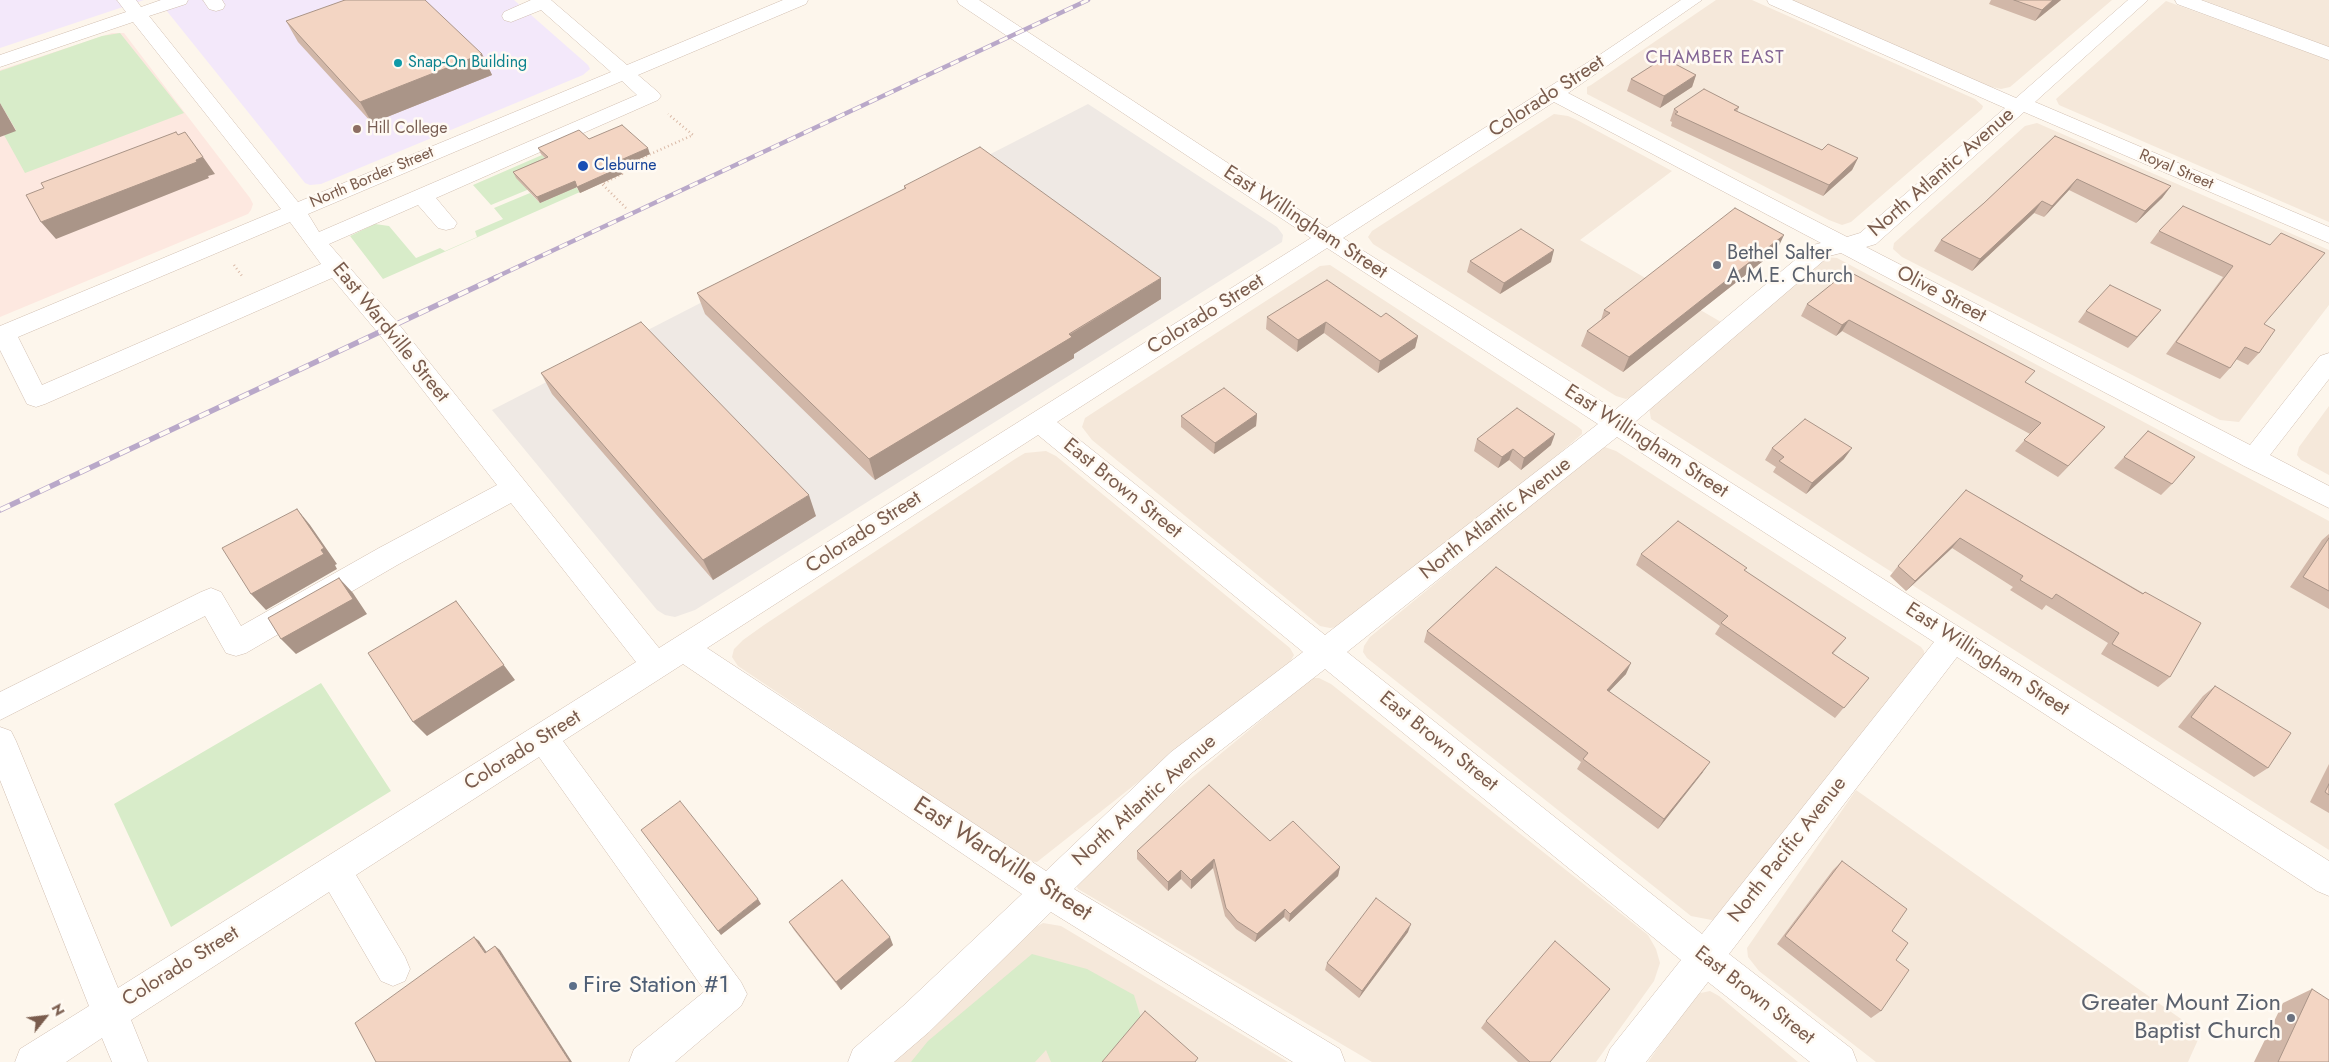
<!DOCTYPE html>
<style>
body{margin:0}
#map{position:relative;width:2329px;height:1062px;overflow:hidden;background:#fdf6ec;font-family:Jost,sans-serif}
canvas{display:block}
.north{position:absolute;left:20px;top:992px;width:50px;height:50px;-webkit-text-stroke:4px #fffaf3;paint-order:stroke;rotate:61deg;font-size:14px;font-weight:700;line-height:20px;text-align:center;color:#7a5c4d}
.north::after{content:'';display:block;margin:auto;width:18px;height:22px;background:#7a5c4d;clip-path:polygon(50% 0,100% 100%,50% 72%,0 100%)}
</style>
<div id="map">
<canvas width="2329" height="1062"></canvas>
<div class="north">N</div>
</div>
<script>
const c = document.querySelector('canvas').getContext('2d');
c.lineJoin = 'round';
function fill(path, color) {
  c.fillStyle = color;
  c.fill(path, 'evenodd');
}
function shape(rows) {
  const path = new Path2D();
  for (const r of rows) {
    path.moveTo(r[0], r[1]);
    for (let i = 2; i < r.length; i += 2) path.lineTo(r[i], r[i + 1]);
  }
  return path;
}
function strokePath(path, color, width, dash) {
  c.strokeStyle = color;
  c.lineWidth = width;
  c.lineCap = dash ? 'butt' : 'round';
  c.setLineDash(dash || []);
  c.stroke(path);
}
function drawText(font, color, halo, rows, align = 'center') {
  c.font = font + ' Jost,sans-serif';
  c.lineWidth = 5;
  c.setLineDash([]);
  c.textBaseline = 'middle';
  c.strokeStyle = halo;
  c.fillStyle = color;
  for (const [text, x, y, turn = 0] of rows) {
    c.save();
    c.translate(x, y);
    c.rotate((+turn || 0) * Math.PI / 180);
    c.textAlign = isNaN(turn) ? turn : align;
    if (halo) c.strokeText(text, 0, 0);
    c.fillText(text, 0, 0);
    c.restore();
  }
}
fill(shape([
 [1716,0,1752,0,1975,99,1983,106,1982,109,1851,222,1842,225,1829,220,1587,94,1587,87,1591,85],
 [1790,0,2112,0,2010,87,2001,89,1988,86],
 [2203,0,2329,0,2329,47],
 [2166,1,2329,60,2329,222,2059,105,2056,99],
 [1554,114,1568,116,1577,120,1672,171,1580,240,1721,322,1636,395,1626,399,1616,396,1373,244,1368,237,1372,231],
 [2037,123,2329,250,2329,305,2239,422,2220,420,1902,257,1893,249,1894,243,2025,126],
 [1823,257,1837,258,2329,521,2329,850,1651,419,1649,407],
 [1330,265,1577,426,1582,430,1582,434,1477,524,1339,627,1330,628,1320,626,1092,440,1082,427,1085,418,1108,403,1320,266],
 [2329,406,2329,475,2301,460,2297,455,2299,447],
 [1602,446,1616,451,1921,647,1924,651,1924,656,1727,923,1691,916,1367,658,1363,652,1364,646,1370,637],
 [1046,451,1056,456,1290,648,1294,655,1290,662,1037,862,1028,861,738,666,732,657,734,649,743,640,764,625,1015,459,1025,453],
 [1312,678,1319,678,1331,684,1648,935,1656,949,1660,963,1654,981,1596,1062,1372,1062,1078,889,1075,882,1084,867],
 [1856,790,2201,1033,2188,1062,1876,1062,1759,971,1748,957,1747,948],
 [1043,923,1061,926,1288,1062,894,1062,1036,927],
 [1710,991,1719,996,1798,1062,1648,1062,1696,994]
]), '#f5e8da');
fill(shape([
 [112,33,124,33,250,198,253,204,251,210,248,214,0,317,0,70]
]), '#fde8e0');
fill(shape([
 [1088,104,1277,227,1283,235,1282,242,695,610,675,617,665,615,657,610,492,410]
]), '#efe9e4');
fill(shape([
 [0,0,144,0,0,48],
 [158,0,514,0,588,65,590,69,583,75,321,184,310,185,305,183]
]), '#f3e8fa');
fill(shape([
 [120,33,184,113,25,173,4,135,16,130,0,103,0,71,102,36],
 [542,155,550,163,527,190,491,205,473,185],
 [576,187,580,192,383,279,350,236,375,224,389,226,416,258,440,248,445,251,477,237,475,231,503,219,494,208,530,193,540,203],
 [321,683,391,791,171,927,114,804],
 [1032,954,1087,969,1134,995,1142,1021,1107,1062,1051,1062,1046,1050,1035,1062,911,1062,928,1041]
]), '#d8ecc9');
const minor = shape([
 [117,0,136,0,141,7,161,0,188,0,186,4,149,16,298,202,611,72,541,10,511,22,504,20,502,16,504,12,531,0,551,0,627,65,783,0,808,0,806,4,638,75,658,92,661,96,658,100,436,198,457,223,454,228,446,230,438,228,418,205,329,244,397,322,659,648,1311,238,959,4,957,0,979,0,1327,228,1601,54,1681,0,1702,0,1568,93,1847,237,1860,233,2005,108,1769,4,1767,0,1792,0,2016,98,2128,0,2148,0,2035,102,2329,227,2329,243,2024,112,1876,244,1866,247,2250,445,2320,356,2329,353,2329,379,2270,455,2329,486,2329,508,2244,466,1841,253,1829,256,1635,422,2329,861,2329,896,2317,891,1957,657,1729,954,1852,1049,1857,1062,1810,1062,1708,982,1646,1062,1605,1062,1610,1049,1681,960,1325,669,1193,772,1074,889,1340,1049,1345,1062,1293,1062,1051,912,929,1032,894,1062,848,1062,853,1049,903,1006,1022,894,683,664,563,741,741,982,747,994,741,1006,675,1062,629,1062,634,1049,705,991,539,757,356,875,405,957,410,969,405,981,393,986,381,981,329,892,131,1020,148,1062,112,1062,102,1038,66,1062,15,1062,20,1049,89,1006,0,780,0,727,11,731,16,741,118,988,636,662,511,503,399,564,246,653,236,656,226,653,205,616,0,720,0,692,201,592,211,588,221,592,241,626,379,548,497,485,379,334,332,278,45,404,36,407,27,404,0,350,0,326,281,209,133,22,0,67,0,55,126,12,117,0],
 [622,81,637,95,319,232,308,214,622,81],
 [1554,102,1821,243,1813,245,1615,410,1343,238,1554,102],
 [290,222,321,264,42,385,18,337,290,222],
 [1327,248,1598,424,1325,635,1057,422,1327,248],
 [1038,435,1303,652,1171,752,1046,871,707,648,1038,435],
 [1617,437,1934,642,1702,934,1347,652,1617,437],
 [203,0,222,0,225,5,223,9,216,11,209,9,203,0],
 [2175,0,2201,0,2329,47,2329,60,2177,4,2175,0]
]);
strokePath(minor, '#d1beb0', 1);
strokePath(shape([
 [626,208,602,184,622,174,626,165,693,135,668,114],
 [234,265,242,276]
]), '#d9b8a5', 2.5, [1, 3]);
fill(minor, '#fff');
const railFar1 = shape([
 [494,278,1088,0]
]);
const rail = shape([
 [0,510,497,277]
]);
strokePath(railFar1, '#b9a8c9', 4.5);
strokePath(rail, '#b9a8c9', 5.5);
strokePath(railFar1, '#fffaf3', 3, [9]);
strokePath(rail, '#fffaf3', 4, [11]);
fill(shape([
 [1991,0,2061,0,2035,21,1989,4],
 [286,21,482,54,492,75,372,123,298,42],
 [1696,75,1692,87,1660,108,1627,91,1631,79],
 [1739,107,1737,112,1822,150,1858,158,1852,170,1823,196,1671,126,1672,122,1670,121,1674,109],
 [2055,136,2171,186,2162,198,2136,223,2069,190,2044,217,2034,213,1972,271,1934,251,1941,240,1984,203],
 [589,139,650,154,619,168,622,174,580,193,577,187,540,203,516,178,513,172,545,158,541,154,538,148],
 [904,186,1161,299,1074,354,1074,358,875,480,705,314,697,293,904,189],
 [2159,231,2270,245,2264,324,2259,353,2248,365,2236,359,2230,368,2220,379,2166,354,2223,277,2150,243],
 [1777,250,1623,372,1581,346,1587,331,1601,320,1604,310],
 [1470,261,1551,262,1500,294,1467,272],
 [1807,304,2026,383,2105,427,2058,477,2015,451,2030,434,1842,331,1836,336,1801,316],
 [2161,310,2128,348,2078,322,2086,311],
 [1267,317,1381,317,1418,336,1415,348,1378,373,1324,333,1297,352,1266,329],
 [541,373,816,516,713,580,552,394],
 [1257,414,1256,426,1214,454,1181,427,1181,416],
 [2148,431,2172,484,2161,495,2114,468],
 [1477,439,1551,445,1521,470,1509,460,1498,468,1474,451],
 [1772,448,1844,459,1806,494,1773,472,1776,467,1765,460],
 [1966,490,2143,593,2145,592,2170,677,2158,687,2101,654,2108,643,2046,605,2042,610,2010,590,2013,587,1952,548,1906,591,1890,576,1898,566],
 [2329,534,2329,609,2290,587,2322,540],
 [1641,554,1745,571,1846,638,1833,654,1869,678,1835,718,1715,634,1720,626,1636,565],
 [1427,631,1626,674,1609,691,1703,772,1658,829,1577,769,1581,762,1424,642],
 [2215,686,2268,768,2254,777,2178,727,2203,696],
 [2329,764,2329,813,2310,802],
 [1270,841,1340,867,1338,876,1289,922,1284,917,1255,942,1236,929,1225,916,1213,868,1191,889,1181,879,1168,891,1137,859,1137,851],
 [1842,861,1892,931,1881,1011,1871,1018,1777,944,1833,870],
 [789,922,893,945,841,990,794,930],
 [1408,932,1359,998,1325,970,1327,963],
 [2312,989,2329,1062,2254,1062,2283,1003],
 [1486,1021,1550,1062,1518,1062,1481,1028]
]), '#d1b7a8');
fill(shape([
 [2053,0,2061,0,2035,21,2042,10],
 [482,54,492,75,372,123,360,102],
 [1696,75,1692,87,1660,108,1664,96],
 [0,103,16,131,0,137],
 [648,148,650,154,617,169,614,163],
 [203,157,215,174,208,176,209,178,56,239,41,222],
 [1858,158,1852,170,1823,196,1829,185],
 [619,168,622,174,580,193,577,187],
 [2077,179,2069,190,2044,217,2052,206],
 [575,181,577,187,540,203,537,197],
 [2171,186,2162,198,2136,223,2145,211],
 [2042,201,2034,213,1972,271,1980,259],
 [1784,235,1777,250,1623,372,1629,357],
 [1554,250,1551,262,1500,294,1504,283],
 [1161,278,1161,299,1074,354,1074,358,875,480,869,459],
 [2161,310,2151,322,2128,348,2137,337],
 [1849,320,1842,331,1836,336,1842,325],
 [1326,322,1324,333,1297,352,1298,340],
 [1418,336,1415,348,1378,373,1380,361],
 [1257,414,1256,426,1214,454,1215,443],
 [2105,427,2095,438,2058,477,2068,466],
 [1555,434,1551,445,1521,470,1524,458],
 [1852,448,1844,459,1806,494,1812,483],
 [1513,449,1509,460,1498,468,1502,457],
 [809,495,816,516,713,580,703,560],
 [297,509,310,525,337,564,335,565,337,569,266,610,251,594],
 [1960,538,1952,548,1906,591,1915,581],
 [339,578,353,593,367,614,296,654,281,639],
 [456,601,515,680,427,736,413,722],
 [1631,663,1626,674,1601,700,1607,690],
 [1710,762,1703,772,1658,829,1664,819],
 [1214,859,1213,868,1191,889,1191,880],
 [1340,867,1338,876,1289,922,1290,914],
 [1181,870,1181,879,1168,891,1168,882],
 [758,899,761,904,721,935,718,931],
 [1285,909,1284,917,1255,942,1257,934],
 [1411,924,1408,932,1359,998,1362,991],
 [474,937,479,941,490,957,485,953],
 [890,937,893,945,841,990,836,982],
 [495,946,500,950,572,1062,570,1062]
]), '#aa9588');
const building = shape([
 [345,0,425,0,482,54,360,102,286,21,345,0],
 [2014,0,2053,0,2042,10,2014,0],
 [1664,58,1696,75,1664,96,1631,79,1664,58],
 [1704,89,1739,107,1734,110,1822,150,1828,144,1858,158,1829,185,1675,114,1678,112,1674,109,1704,89],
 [622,125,648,148,614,163,619,168,577,187,575,181,537,197,513,172,548,157,538,148,579,130,589,139,622,125],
 [176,132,178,135,185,132,203,157,196,160,197,162,41,222,26,195,44,188,41,183,176,132],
 [2055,136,2171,186,2145,211,2077,179,2052,206,2042,201,1980,259,1941,240,1984,203,2055,136],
 [980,147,1161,278,1069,334,1072,337,869,459,697,293,906,188,904,186,980,147],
 [2183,206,2270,245,2281,233,2325,253,2264,324,2275,330,2259,353,2245,347,2230,368,2176,342,2233,266,2159,231,2183,206],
 [1735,208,1784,235,1629,357,1587,331,1610,313,1604,310,1735,208],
 [1521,229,1554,250,1504,283,1470,261,1521,229],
 [1848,271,2035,371,2025,382,2105,427,2068,466,2024,440,2041,423,1849,320,1842,325,1807,304,1848,271],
 [1327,280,1381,317,1386,313,1418,336,1380,361,1326,322,1298,340,1267,317,1327,280],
 [2110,285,2161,310,2137,337,2086,311,2110,285],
 [641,322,809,495,703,560,541,373,641,322],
 [1224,388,1257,414,1215,443,1181,416,1224,388],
 [1517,408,1555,434,1524,458,1513,449,1502,457,1477,439,1517,408],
 [1805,419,1852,448,1812,483,1779,461,1784,457,1772,448,1805,419],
 [2148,431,2195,457,2172,484,2124,457,2148,431],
 [1966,490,2143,594,2145,592,2201,623,2170,677,2112,644,2119,633,2056,594,2052,599,2020,580,2023,576,1960,538,1915,581,1898,566,1966,490],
 [297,509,324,548,321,550,324,554,251,594,222,548,297,509],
 [1678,521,1747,568,1744,570,1846,638,1832,653,1869,678,1844,708,1721,623,1728,616,1641,554,1678,521],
 [2329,538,2329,591,2303,577,2329,538],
 [1496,567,1631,663,1607,690,1710,762,1664,819,1583,759,1588,753,1427,631,1496,567],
 [339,578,353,599,281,639,268,618,339,578],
 [456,601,504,665,413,722,368,653,456,601],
 [2215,686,2291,733,2268,768,2191,717,2215,686],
 [2329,784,2329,795,2325,792,2329,784],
 [1209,785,1270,841,1293,821,1340,867,1290,914,1285,909,1257,934,1237,921,1226,908,1214,859,1191,880,1181,870,1168,882,1137,851,1209,785],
 [680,801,758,899,718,931,641,830,680,801],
 [1842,861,1907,909,1892,931,1908,943,1896,960,1909,970,1881,1011,1785,936,1842,861],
 [842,880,890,937,836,982,789,922,842,880],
 [1376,898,1411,924,1362,991,1327,963,1376,898],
 [474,937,485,953,495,946,570,1062,376,1062,355,1023,474,937],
 [1555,941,1610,989,1550,1062,1530,1062,1486,1021,1555,941],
 [2312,989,2329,1000,2329,1062,2278,1062,2312,989],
 [1145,1011,1198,1058,1195,1062,1102,1062,1145,1011]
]);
fill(building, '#f3d5c3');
strokePath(building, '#aa9588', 1);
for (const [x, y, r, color] of [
 [398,63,5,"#0f9aa8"],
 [357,129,5,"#8d6e63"],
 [583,166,6,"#1a4fb4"],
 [1717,265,5,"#6b7280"],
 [573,986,5,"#5c6f8a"],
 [2291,1018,5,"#6b7280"]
]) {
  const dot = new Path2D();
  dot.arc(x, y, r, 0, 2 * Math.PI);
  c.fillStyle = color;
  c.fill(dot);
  strokePath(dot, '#fffaf3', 2);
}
drawText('16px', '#0d838f', '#fffaf3', [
 ["Snap-On Building",408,63]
], 'left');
drawText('16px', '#785e54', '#fffaf3', [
 ["Hill College",367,129]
], 'left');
drawText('16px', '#164399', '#fffaf3', [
 ["Cleburne",594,166]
], 'left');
drawText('16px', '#7a5c4d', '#fffaf3', [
 ["Royal Street",2176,170,23],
 ["North Border Street",372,178,-23]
]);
c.letterSpacing = '1px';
drawText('18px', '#846695', '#fffaf3', [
 ["CHAMBER EAST",1715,59]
]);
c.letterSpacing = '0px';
drawText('20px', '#7a5c4d', '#fffaf3', [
 ["Colorado Street",1547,97,-33],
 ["North Atlantic Avenue",1942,173,-41],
 ["East Willingham Street",1305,223,33],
 ["Olive Street",1941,295,28],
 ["Colorado Street",1206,315,-32],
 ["East Wardville Street",390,333,51],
 ["East Willingham Street",1646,442,33],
 ["East Brown Street",1122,489,39],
 ["North Atlantic Avenue",1496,519,-38],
 ["Colorado Street",864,533,-33],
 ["East Willingham Street",1987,660,33],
 ["East Brown Street",1438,742,39],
 ["Colorado Street",523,751,-32],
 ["North Atlantic Avenue",1145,801,-42],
 ["North Pacific Avenue",1788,850,-52],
 ["Colorado Street",181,967,-32],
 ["East Brown Street",1754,996,38]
]);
drawText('20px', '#5b616d', '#fffaf3', [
 ["Bethel Salter",1727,254],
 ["A.M.E. Church",1727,277]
], 'left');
drawText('24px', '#7a5c4d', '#fffaf3', [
 ["East Wardville Street",1002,860,33]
]);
drawText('24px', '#4e5e75', '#fffaf3', [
 ["Fire Station #1",583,986]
], 'left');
drawText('24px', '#5b616d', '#fffaf3', [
 ["Greater Mount Zion",2281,1004],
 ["Baptist Church",2281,1032]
], 'right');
</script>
